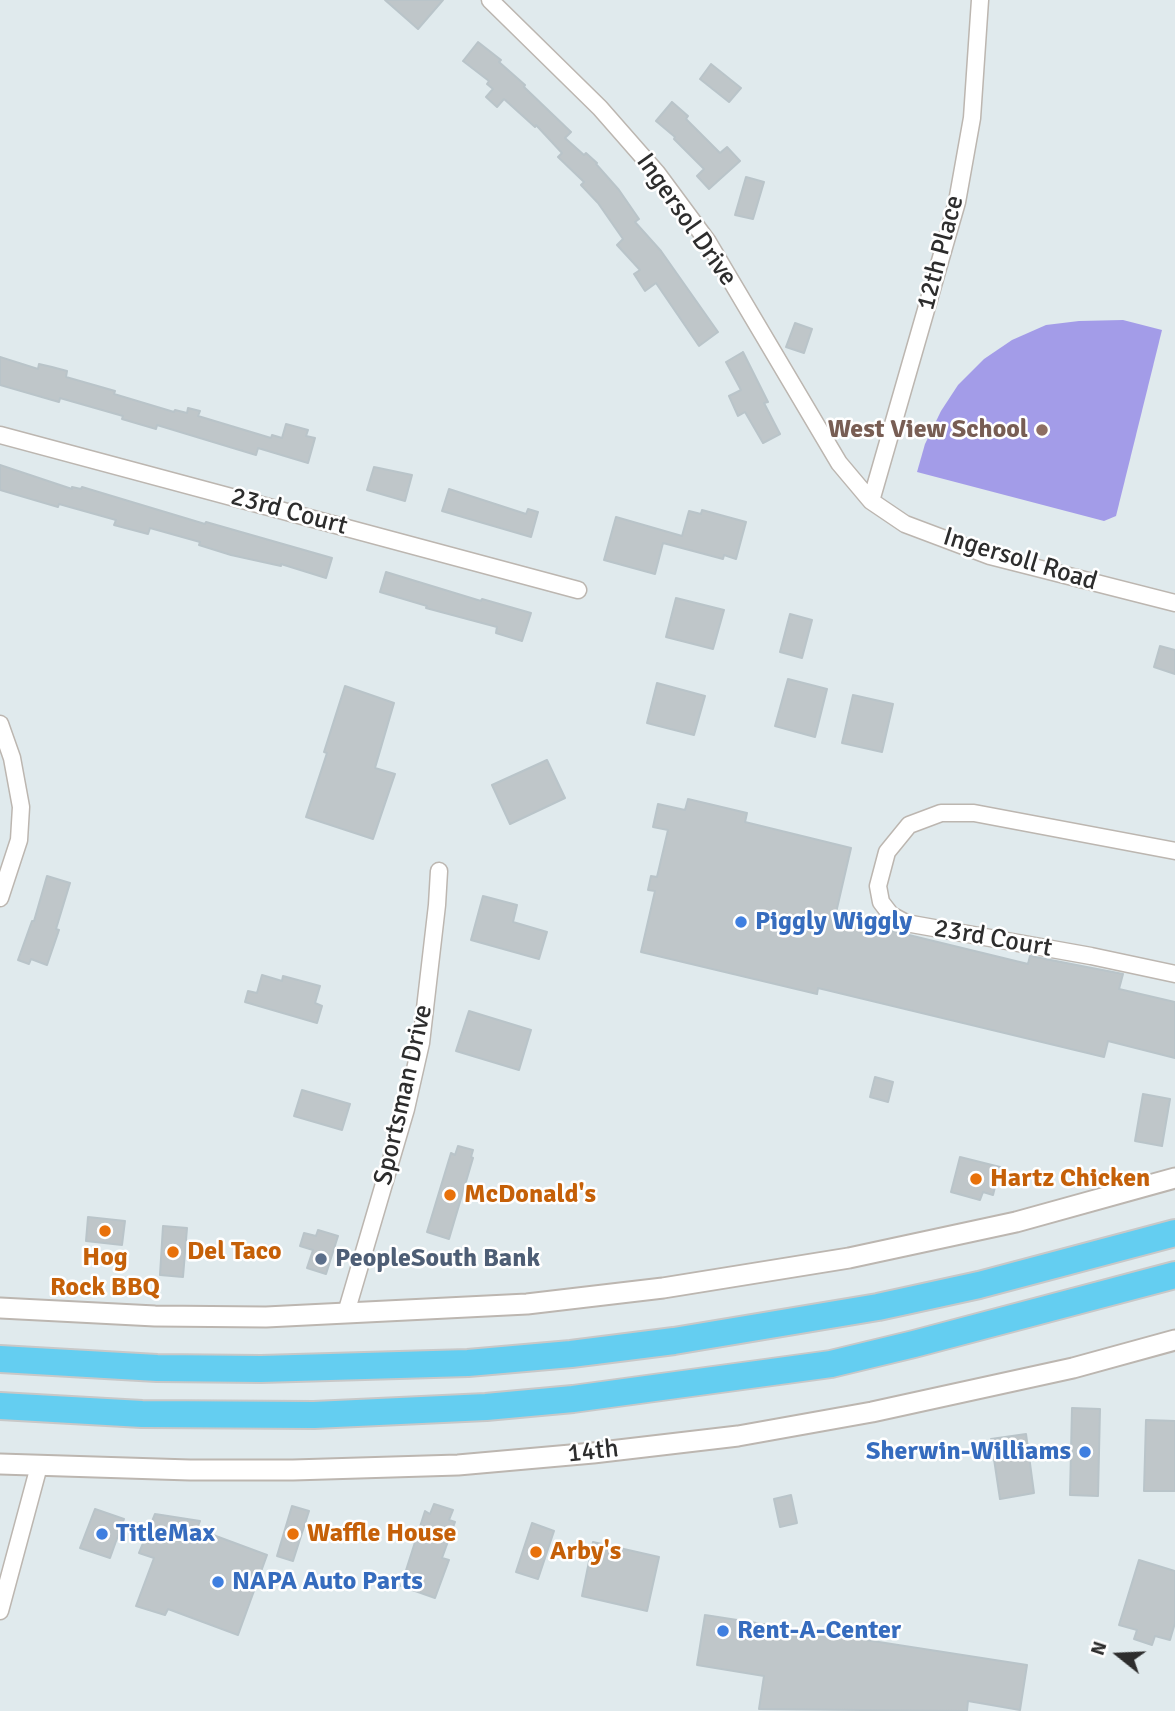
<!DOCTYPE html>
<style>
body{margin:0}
#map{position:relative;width:1175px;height:1711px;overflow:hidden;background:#e0eaed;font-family:Signika,sans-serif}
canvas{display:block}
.north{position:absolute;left:1084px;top:1620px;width:70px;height:70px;-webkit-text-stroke:5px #fff;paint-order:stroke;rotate:288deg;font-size:19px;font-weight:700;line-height:28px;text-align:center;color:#2d2d2d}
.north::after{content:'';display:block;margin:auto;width:24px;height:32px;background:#2d2d2d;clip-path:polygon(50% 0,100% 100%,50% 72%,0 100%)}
</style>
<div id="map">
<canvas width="1175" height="1711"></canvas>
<div class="north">N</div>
</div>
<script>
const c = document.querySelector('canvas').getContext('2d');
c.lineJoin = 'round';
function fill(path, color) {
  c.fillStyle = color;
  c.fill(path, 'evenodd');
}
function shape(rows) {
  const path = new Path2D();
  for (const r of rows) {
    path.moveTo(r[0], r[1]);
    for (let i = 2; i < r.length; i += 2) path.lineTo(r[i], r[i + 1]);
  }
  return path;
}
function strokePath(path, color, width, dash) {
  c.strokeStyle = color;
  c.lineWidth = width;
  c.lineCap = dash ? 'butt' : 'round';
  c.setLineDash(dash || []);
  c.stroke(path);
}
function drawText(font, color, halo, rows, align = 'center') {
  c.font = font + ' Signika,sans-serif';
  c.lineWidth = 5;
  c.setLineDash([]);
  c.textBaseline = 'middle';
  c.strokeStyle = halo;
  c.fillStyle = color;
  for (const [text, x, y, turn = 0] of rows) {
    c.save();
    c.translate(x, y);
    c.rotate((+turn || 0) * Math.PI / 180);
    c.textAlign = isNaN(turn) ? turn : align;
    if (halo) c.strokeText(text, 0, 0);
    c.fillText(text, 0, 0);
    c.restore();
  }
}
fill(shape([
 [1123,320,1162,330,1116,516,1104,521,917,472,925,444,941,411,958,385,984,359,1012,340,1046,325,1079,321]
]), '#a39ce8');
const building = shape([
 [385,0,443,0,418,29,385,0],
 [478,42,501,60,499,62,525,85,524,87,571,132,565,138,584,155,586,153,597,163,596,164,619,190,639,219,635,222,661,251,718,332,699,346,656,283,645,291,634,274,640,270,617,245,623,239,598,203,581,185,584,182,558,157,562,153,536,125,535,127,504,99,497,107,486,97,493,89,487,84,489,81,463,61,478,42],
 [711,64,741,88,729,102,700,79,711,64],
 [672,102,688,116,686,119,720,153,727,147,740,161,709,189,697,176,704,169,674,139,675,137,656,121,672,102],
 [746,177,764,182,753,219,735,215,746,177],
 [795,323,812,329,804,353,786,347,795,323],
 [743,352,768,402,764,403,780,434,763,443,745,412,738,416,729,396,741,390,726,362,743,352],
 [0,357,38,369,39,364,52,367,67,371,66,377,115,391,114,394,174,412,175,410,187,413,188,408,200,411,198,416,271,438,272,435,282,438,286,424,308,430,306,436,315,438,308,463,258,448,256,455,157,425,156,429,122,419,123,416,60,398,59,402,0,385,0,357],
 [0,465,72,489,72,487,81,489,82,487,205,524,206,522,332,558,326,578,281,564,281,566,231,555,199,545,200,542,150,528,148,534,114,525,116,520,59,504,58,507,0,490,0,465],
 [374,467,412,475,405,501,367,490,374,467],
 [449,489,526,514,528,509,538,512,531,537,442,511,449,489],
 [702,510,746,522,736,559,724,555,723,559,663,543,655,574,604,560,616,517,682,536,689,511,701,514,702,510],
 [386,572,481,601,482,599,531,613,522,641,496,633,497,627,426,608,427,606,380,592,386,572],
 [676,598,724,610,713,649,666,637,676,598],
 [790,614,812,620,802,658,780,652,790,614],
 [1160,646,1175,650,1175,674,1154,667,1160,646],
 [788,679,827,689,815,737,775,726,788,679],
 [657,683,705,696,694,735,647,723,657,683],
 [345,686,394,703,375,768,395,774,373,839,306,817,327,753,324,752,345,686],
 [853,695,893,704,882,752,842,743,853,695],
 [547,760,565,798,510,824,492,785,547,760],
 [688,799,747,813,745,822,851,848,835,917,1028,964,1030,956,1123,974,1119,989,1175,1002,1175,1058,1108,1041,1104,1057,818,988,817,994,641,952,655,891,648,890,651,876,657,877,668,830,653,827,658,804,685,810,688,799],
 [47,876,70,883,56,929,59,930,47,965,31,959,29,964,18,960,32,921,34,921,47,876],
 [483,896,517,905,513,922,547,932,539,959,471,940,483,896],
 [262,975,282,981,283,976,320,986,315,1003,322,1006,317,1023,245,1002,248,991,257,993,262,975],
 [469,1011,531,1030,519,1070,456,1051,469,1011],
 [875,1077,893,1082,888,1102,870,1097,875,1077],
 [302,1090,350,1104,342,1130,294,1116,302,1090],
 [1143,1094,1170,1099,1162,1146,1135,1141,1143,1094],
 [458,1146,473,1150,471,1157,473,1158,449,1239,427,1232,451,1153,455,1155,458,1146],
 [960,1157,1000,1167,993,1195,983,1192,980,1200,951,1192,960,1157],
 [88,1217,125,1221,122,1245,86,1241,88,1217],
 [163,1226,187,1228,183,1277,160,1275,163,1226],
 [318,1230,338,1236,326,1274,307,1268,313,1250,300,1246,304,1233,316,1236,318,1230],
 [1072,1408,1100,1409,1098,1496,1070,1495,1072,1408],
 [1146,1420,1175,1421,1175,1491,1144,1491,1146,1420],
 [1026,1434,1034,1493,1000,1499,991,1439,1026,1434],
 [791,1495,797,1523,780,1527,774,1499,791,1495],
 [434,1504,453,1510,449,1520,455,1522,442,1558,449,1560,435,1598,401,1586,425,1511,430,1514,434,1504],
 [292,1506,309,1511,293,1561,277,1556,292,1506],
 [95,1509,124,1519,110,1558,80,1548,95,1509],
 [155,1514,200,1521,197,1529,267,1555,238,1635,168,1609,165,1615,136,1606,154,1558,139,1553,155,1514],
 [532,1523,554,1531,538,1579,516,1572,532,1523],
 [593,1542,659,1557,647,1611,582,1596,593,1542],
 [1139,1560,1175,1571,1175,1623,1170,1640,1155,1636,1152,1645,1134,1639,1137,1630,1119,1625,1139,1560],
 [705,1615,1027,1665,1020,1710,968,1701,967,1711,759,1709,764,1676,697,1665,705,1615]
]);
fill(building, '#bfc6c9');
strokePath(building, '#b9c4c9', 2);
const minor = shape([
 [490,0,600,108,657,173,708,242,839,463,871,501,905,524,990,556,1175,603],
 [0,435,578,590],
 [871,501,957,202,972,118,980,0],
 [0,724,12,758,21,807,19,840,0,898],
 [1175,851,974,813,941,813,909,825,887,852,878,886,881,902,891,915,906,923,1091,956,1175,974],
 [346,1313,406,1109,421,1043,437,905,439,871],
 [0,1611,39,1466]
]);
const tertiary = shape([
 [0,1308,155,1316,266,1317,527,1304,663,1288,849,1258,1016,1222,1175,1178],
 [0,1464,190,1470,293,1470,458,1465,593,1453,738,1436,872,1412,1073,1368,1175,1340]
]);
const trunk = shape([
 [0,1359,157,1368,261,1369,468,1363,571,1354,674,1341,878,1307,979,1285,1175,1233],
 [0,1406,142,1414,314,1415,486,1407,573,1399,831,1364,914,1344,1175,1275]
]);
strokePath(minor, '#bcb6b0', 19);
strokePath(tertiary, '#bcb6b0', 23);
strokePath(trunk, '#c8c8c8', 30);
strokePath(minor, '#fff', 16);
strokePath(tertiary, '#fff', 19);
strokePath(trunk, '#64cef1', 26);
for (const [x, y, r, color] of [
 [1042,430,7,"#8d6e63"],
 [741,922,7,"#3f7fe0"],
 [976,1179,7,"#e8710a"],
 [450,1195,7,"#e8710a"],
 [105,1231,7,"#e8710a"],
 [173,1252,7,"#e8710a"],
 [321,1259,7,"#5c6f8a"],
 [1085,1452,7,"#3f7fe0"],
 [102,1534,7,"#3f7fe0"],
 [293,1534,7,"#e8710a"],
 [536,1552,7,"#e8710a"],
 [218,1582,7,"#3f7fe0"],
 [723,1631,7,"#3f7fe0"]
]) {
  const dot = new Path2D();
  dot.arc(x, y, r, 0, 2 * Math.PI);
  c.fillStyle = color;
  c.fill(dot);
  strokePath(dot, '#fff', 2.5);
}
drawText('26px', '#2d2d2d', '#fff', [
 ["Ingersol Drive",686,220,55],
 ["12th Place",941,253,-75],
 ["23rd Court",289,512,15],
 ["Ingersoll Road",1020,560,17],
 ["23rd Court",993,939,10],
 ["Sportsman Drive",404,1095,-77],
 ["14th",593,1452,-6]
]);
drawText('bold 26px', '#785e54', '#fff', [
 ["West View School",1028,430]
], 'right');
drawText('bold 26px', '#366cbe', '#fff', [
 ["Piggly Wiggly",755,922],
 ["Sherwin-Williams",1071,1452,"right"],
 ["TitleMax",116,1534],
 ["NAPA Auto Parts",232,1582],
 ["Rent-A-Center",737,1631]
], 'left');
drawText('bold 26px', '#c56008', '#fff', [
 ["Hartz Chicken",990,1179],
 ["McDonald's",464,1195],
 ["Del Taco",187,1252],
 ["Hog",105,1258,"center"],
 ["Rock BBQ",105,1288,"center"],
 ["Waffle House",307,1534],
 ["Arby's",550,1552]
], 'left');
drawText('bold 26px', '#4e5e75', '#fff', [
 ["PeopleSouth Bank",335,1259]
], 'left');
</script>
